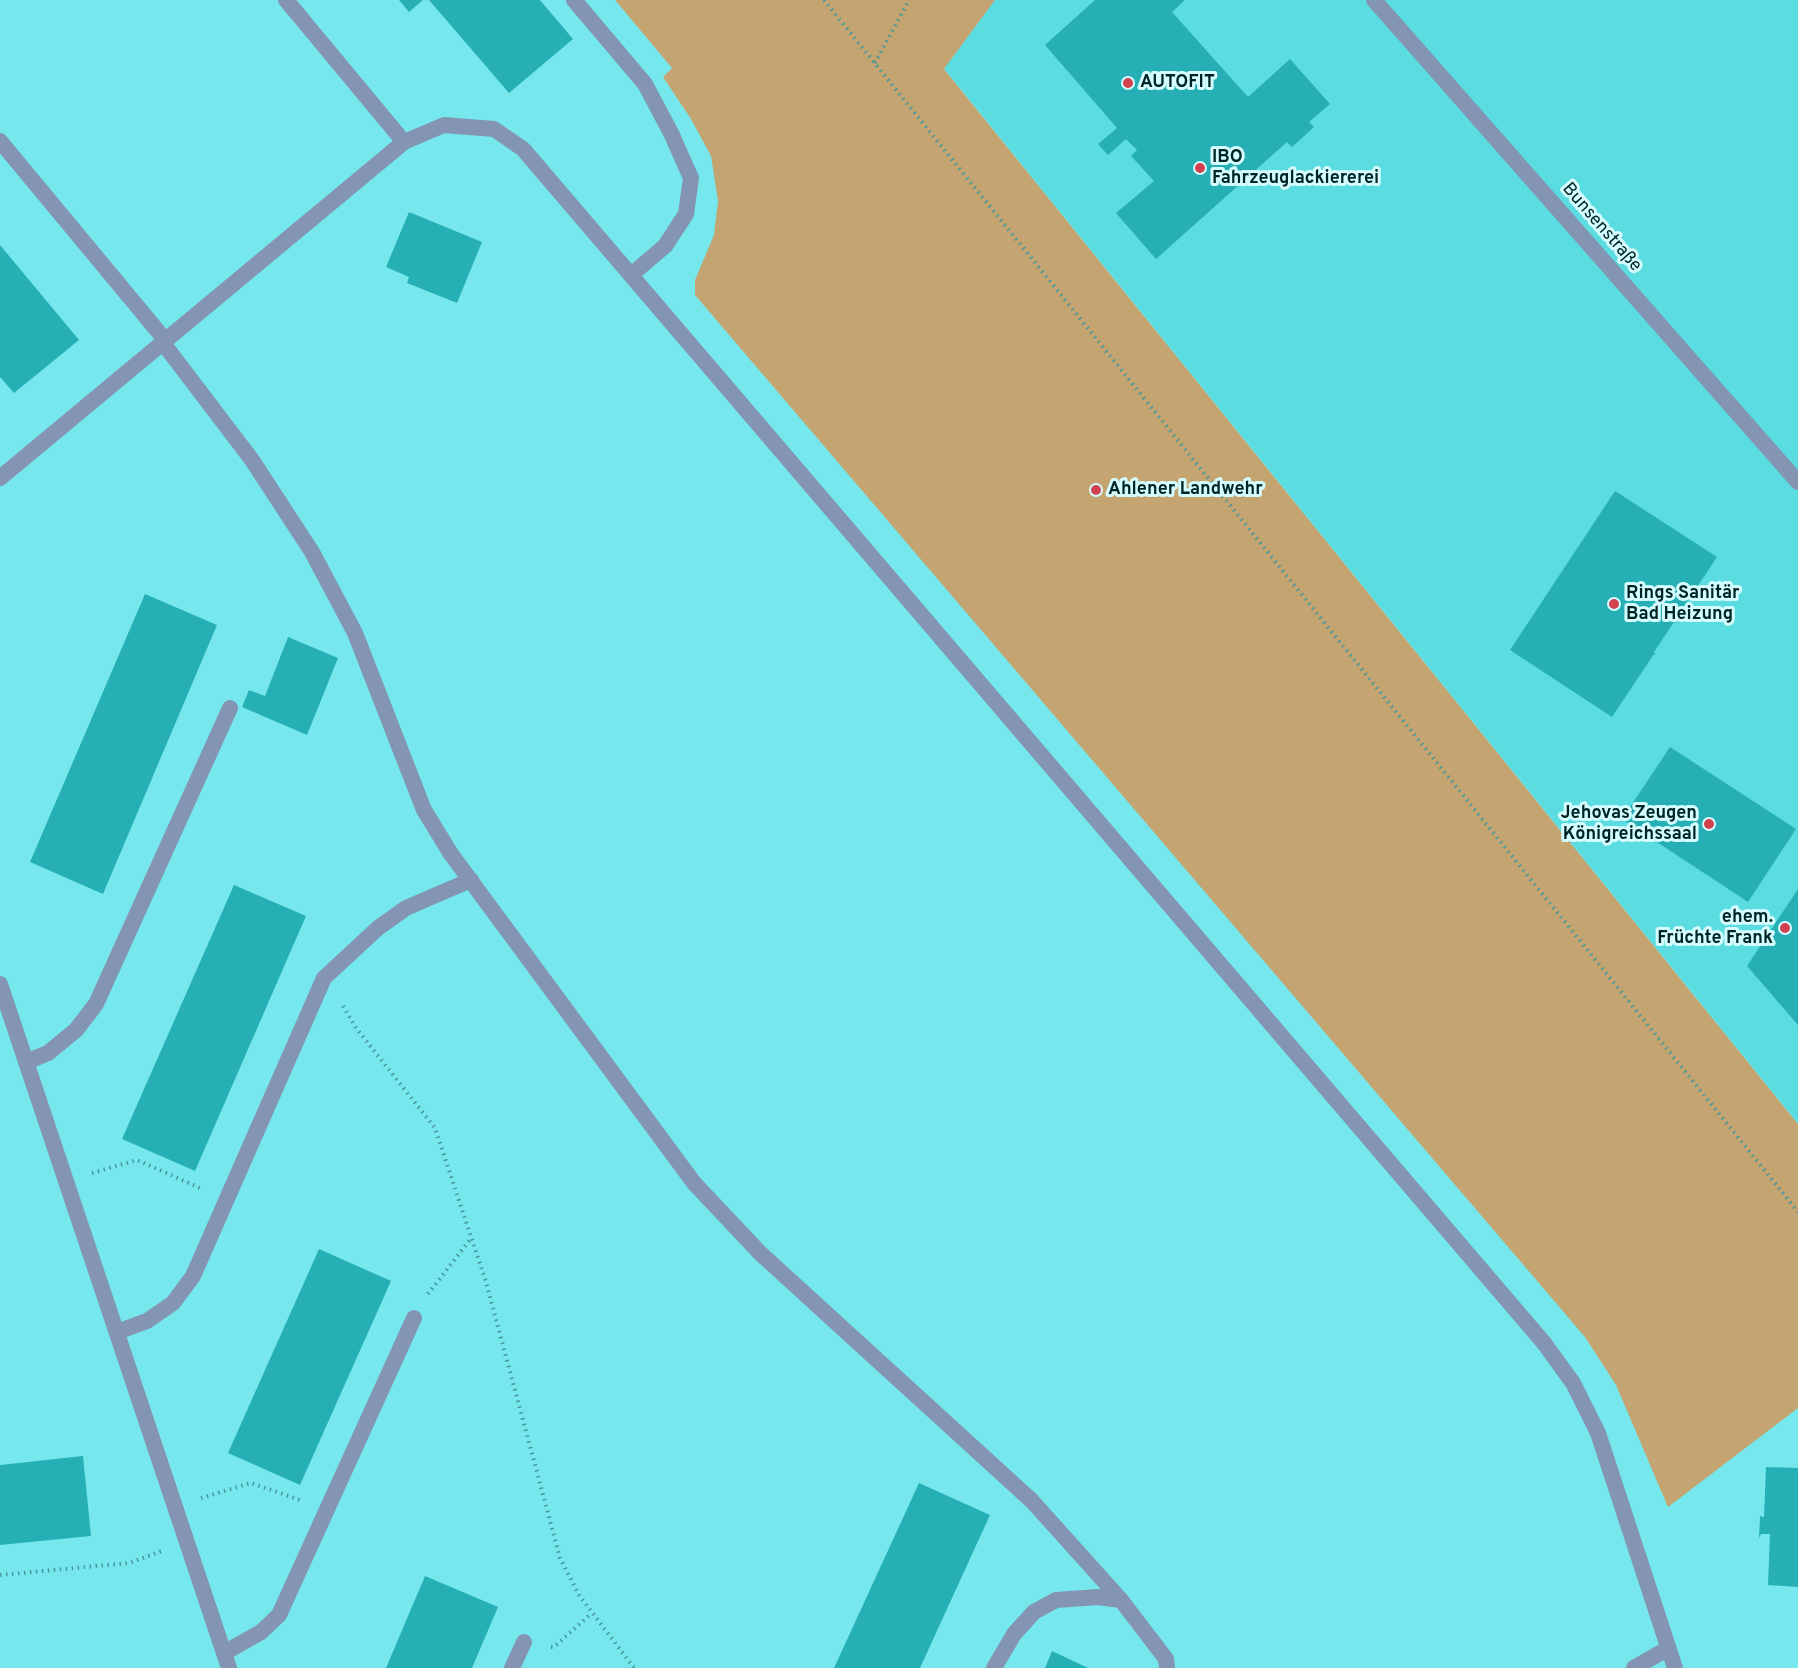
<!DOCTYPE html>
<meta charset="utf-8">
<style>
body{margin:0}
canvas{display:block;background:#76e8ed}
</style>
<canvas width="1798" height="1668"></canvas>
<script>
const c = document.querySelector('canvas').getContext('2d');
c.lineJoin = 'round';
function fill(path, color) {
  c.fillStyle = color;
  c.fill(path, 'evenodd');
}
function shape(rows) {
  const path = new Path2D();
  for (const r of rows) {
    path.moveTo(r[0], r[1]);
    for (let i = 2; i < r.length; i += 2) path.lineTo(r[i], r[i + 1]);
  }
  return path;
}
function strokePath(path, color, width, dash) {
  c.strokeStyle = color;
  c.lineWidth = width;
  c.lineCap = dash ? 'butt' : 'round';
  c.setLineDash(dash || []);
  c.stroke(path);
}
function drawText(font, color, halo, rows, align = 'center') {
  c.font = font + ' Overpass,sans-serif';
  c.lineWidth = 6;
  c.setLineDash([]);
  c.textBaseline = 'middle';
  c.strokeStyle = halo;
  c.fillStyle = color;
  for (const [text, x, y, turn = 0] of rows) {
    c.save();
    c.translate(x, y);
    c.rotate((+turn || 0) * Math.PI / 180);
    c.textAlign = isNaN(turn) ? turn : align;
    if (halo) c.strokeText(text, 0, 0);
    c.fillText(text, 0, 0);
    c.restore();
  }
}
fill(shape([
 [995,0,1798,0,1798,1123,944,68]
]), '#5adce1');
fill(shape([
 [615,0,995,0,944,69,1798,1124,1798,1408,1668,1507,1616,1385,1585,1337,695,295,695,280,714,235,718,201,711,156,691,119,663,77,672,68]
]), '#c4a470');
fill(shape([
 [399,0,423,0,409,12],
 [429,0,540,0,573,39,509,93],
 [1095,0,1185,0,1172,12,1248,97,1290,59,1330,104,1309,122,1314,127,1292,147,1287,142,1156,259,1116,213,1154,181,1131,156,1137,150,1126,139,1108,155,1098,144,1117,128,1045,45],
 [409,212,482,242,457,303,407,283,409,277,386,267],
 [0,245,79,340,14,393,0,377],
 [1615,491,1717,557,1675,620,1677,623,1674,622,1654,652,1656,655,1654,654,1612,717,1510,650],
 [145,594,217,625,103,894,30,862],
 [288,637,338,658,307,735,242,707,249,690,265,696],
 [1670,747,1796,829,1748,902,1622,819],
 [234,885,306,916,195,1171,122,1139],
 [1798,889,1798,1025,1747,966],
 [319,1249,391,1281,300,1485,228,1453],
 [83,1456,91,1536,0,1545,0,1465],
 [1766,1467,1798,1468,1798,1587,1768,1585,1770,1534,1761,1534,1759,1538,1760,1516,1764,1517],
 [919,1483,990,1515,920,1668,834,1668],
 [425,1576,498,1607,472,1668,386,1668],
 [1052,1651,1088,1668,1045,1668]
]), '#26b0b5');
strokePath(shape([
 [824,0,1798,1212],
 [875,63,909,0],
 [343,1006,356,1028,435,1128,486,1282,560,1558,579,1595,634,1668],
 [92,1173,137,1160,200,1188],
 [428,1294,472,1237],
 [201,1498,251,1483,300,1500],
 [0,1575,129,1563,162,1551],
 [551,1647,554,1647,592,1613]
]), '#45979b', 4, [1.5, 4.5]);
strokePath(shape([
 [286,0,404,142,444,125,494,129,523,149,1544,1343,1573,1383,1598,1433,1675,1668],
 [574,0,645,84,671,133,691,178,686,214,665,246,631,275],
 [0,141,166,341],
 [163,343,252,460,312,552,355,633,424,810,451,854,694,1183,760,1253,1032,1501,1121,1600],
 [0,478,404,142],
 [0,984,229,1668],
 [26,1062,48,1053,76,1030,96,1004,230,708],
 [117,1332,147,1321,173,1303,193,1276,324,978,378,928,406,908,471,880],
 [224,1653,261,1632,279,1615,414,1318],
 [512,1668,524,1642],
 [994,1668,1014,1634,1034,1612,1056,1600,1098,1597,1121,1600,1166,1659,1167,1668],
 [1634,1668,1667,1649]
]), '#8395b2', 16);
strokePath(shape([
 [1374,0,1798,482]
]), '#8395b2', 16);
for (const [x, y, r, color] of [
 [1128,83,6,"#d1414f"],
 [1200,168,6,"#d1414f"],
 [1096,490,6,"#d1414f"],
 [1614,604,6,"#d1414f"],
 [1709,824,6,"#d1414f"],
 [1785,928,6,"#d1414f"]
]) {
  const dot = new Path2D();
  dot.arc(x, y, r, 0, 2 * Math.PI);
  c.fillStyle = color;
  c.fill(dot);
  strokePath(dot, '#d5fdff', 2);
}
drawText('bold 18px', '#002426', '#d5fdff', [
 ["AUTOFIT",1140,83],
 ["IBO",1212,158],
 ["Fahrzeuglackiererei",1212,179],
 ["Ahlener Landwehr",1108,490],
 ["Rings Sanitär",1626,594],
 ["Bad Heizung",1626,615],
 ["Jehovas Zeugen",1697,814,"right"],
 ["Königreichssaal",1697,835,"right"],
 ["ehem.",1773,918,"right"],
 ["Früchte Frank",1773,939,"right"]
], 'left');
drawText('18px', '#002426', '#d5fdff', [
 ["Bunsenstraße",1601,228,49]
]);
</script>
